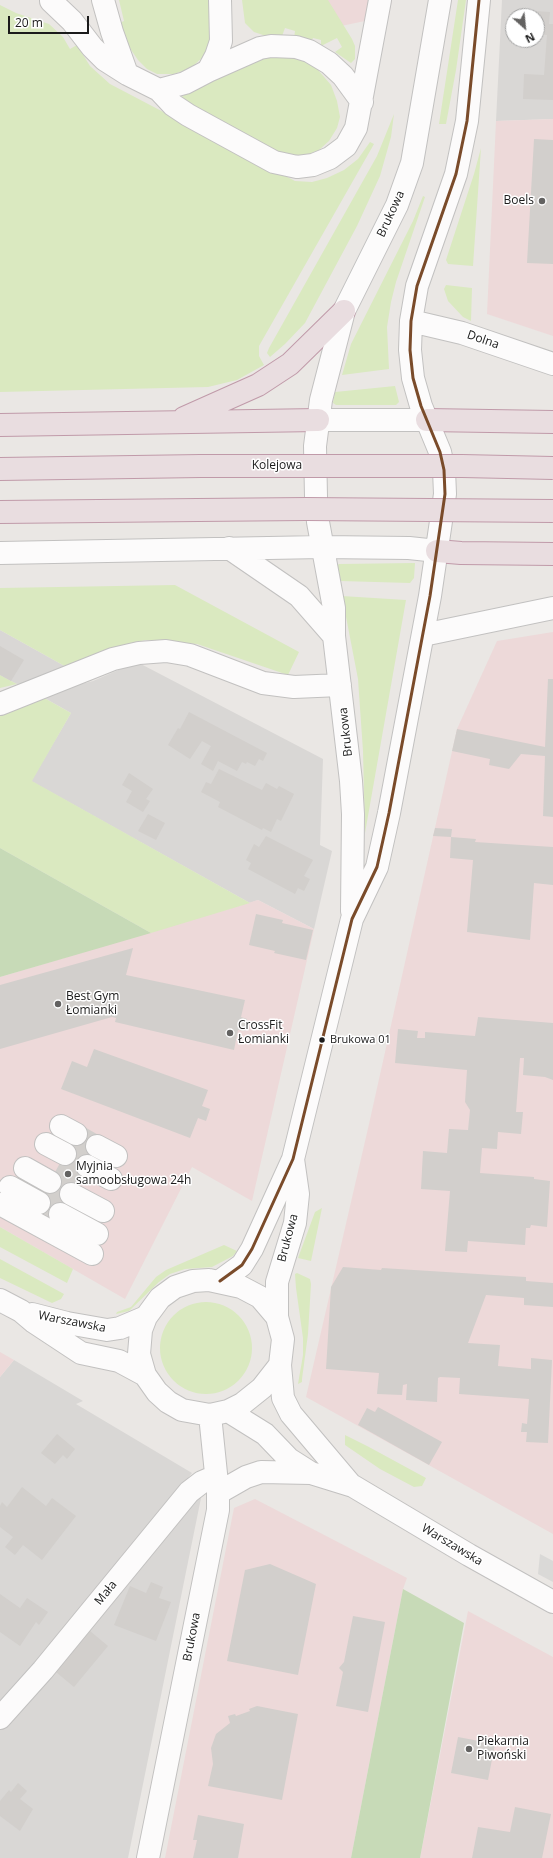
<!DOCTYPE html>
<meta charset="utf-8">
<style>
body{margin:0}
#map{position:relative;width:553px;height:1858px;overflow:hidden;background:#eae7e4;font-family:"Open Sans",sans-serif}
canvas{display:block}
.north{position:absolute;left:505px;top:8px;width:40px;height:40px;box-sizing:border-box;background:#fff;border:1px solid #a4a4a4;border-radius:50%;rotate:153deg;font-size:11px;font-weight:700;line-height:16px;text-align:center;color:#1b1b1b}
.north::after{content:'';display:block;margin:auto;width:14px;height:18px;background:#636261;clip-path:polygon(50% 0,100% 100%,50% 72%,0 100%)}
.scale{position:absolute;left:8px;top:16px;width:81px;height:18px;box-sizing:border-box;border:2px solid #1b1b1b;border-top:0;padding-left:5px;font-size:12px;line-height:14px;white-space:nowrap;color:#1b1b1b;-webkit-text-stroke:3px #fff;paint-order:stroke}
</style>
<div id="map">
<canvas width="553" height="1858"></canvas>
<div class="north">N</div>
<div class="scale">20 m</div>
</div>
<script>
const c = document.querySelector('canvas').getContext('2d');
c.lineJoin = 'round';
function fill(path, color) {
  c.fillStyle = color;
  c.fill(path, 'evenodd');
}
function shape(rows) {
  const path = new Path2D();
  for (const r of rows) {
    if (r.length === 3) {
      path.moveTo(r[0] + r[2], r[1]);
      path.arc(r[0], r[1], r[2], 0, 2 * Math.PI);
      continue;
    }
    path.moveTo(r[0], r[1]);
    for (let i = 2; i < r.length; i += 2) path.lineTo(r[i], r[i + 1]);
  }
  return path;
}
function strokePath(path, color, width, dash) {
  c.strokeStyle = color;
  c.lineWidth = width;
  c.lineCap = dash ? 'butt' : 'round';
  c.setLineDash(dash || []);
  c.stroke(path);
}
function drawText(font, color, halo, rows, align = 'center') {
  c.font = font + ' "Open Sans",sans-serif';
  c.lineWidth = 3;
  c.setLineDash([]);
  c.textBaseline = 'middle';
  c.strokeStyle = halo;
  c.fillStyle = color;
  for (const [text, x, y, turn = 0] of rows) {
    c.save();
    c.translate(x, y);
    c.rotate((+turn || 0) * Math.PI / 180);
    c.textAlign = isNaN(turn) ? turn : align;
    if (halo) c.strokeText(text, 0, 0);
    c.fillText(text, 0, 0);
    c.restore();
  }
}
fill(shape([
 [502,0,553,0,553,119,496,121],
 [513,16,537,16,537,40,513,40],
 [0,630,70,669,49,677,17,684,11,681,0,675],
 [137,662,323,759,320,845,332,851,314,929,258,900,250,903,31,781,71,713,39,695,93,681],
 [14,1360,83,1401,76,1404,192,1473,24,1678,0,1705,0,1377],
 [195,1494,201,1498,128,1858,0,1858,0,1730]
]), '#d9d7d5');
fill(shape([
 [322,0,392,0,389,16,341,26],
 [553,119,553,336,487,314,496,121],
 [553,632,553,1534,306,1397,369,1124,457,729,497,641],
 [258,900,314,929,252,1201,192,1167,125,1299,0,1227,0,977],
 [0,1352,14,1360,0,1377],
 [255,1499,407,1578,403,1589,351,1858,165,1858,234,1508],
 [468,1611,553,1657,553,1858,420,1858]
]), '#edd9d9');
fill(shape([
 [119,0,210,0,211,40,204,56,191,68,174,74,157,74,147,69,138,60,127,44,117,24,124,21],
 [242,0,328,0,352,39,355,46,355,59,351,63,335,52,342,47,337,38,323,45,321,45,321,40,313,38,311,42,294,39,295,31,285,28,282,36,266,36,254,32,245,23],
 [458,0,466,0,456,70,446,124,439,124],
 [0,5,16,13,49,24,63,37,70,49,77,45,90,66,110,84,295,181,312,182,327,178,344,170,358,159,370,142,374,144,259,346,259,356,264,365,237,380,208,387,0,392],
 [274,54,312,63,331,85,337,101,340,117,337,128,329,141,319,150,304,156,284,155,185,102,182,96,259,57],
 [394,114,391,137,380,176,357,226,305,323,285,344,270,357,267,353,269,348,377,156],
 [481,148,473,266,448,264,446,260,474,174],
 [423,196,425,197,396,282,391,302,387,327,389,369,342,375,351,344,413,221],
 [446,285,472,288,471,321,463,317,448,301,444,289],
 [395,386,399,402,396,405,336,405,333,403,335,392],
 [415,563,414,578,410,583,340,581,335,567,339,564],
 [175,585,299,652,288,675,197,644,146,640,131,643,70,669,0,630,0,588],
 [342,596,406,600,365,833,363,751,358,679],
 [0,675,11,681,17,684,0,688],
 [39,695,71,713,32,781,250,903,151,933,0,848,0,709],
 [322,1208,311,1261,298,1258,315,1212],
 [0,1227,73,1269,67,1283,0,1247],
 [224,1245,237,1251,233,1256,212,1267,185,1269,170,1274,159,1282,129,1311,116,1314,117,1312,131,1307,156,1277,166,1270],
 [0,1259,64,1294,61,1299,52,1303,0,1278],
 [297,1273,310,1279,311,1284,308,1334,302,1379,302,1382,298,1384,303,1355,303,1338,296,1288,295,1274],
 [206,1348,46],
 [345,1435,369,1447,426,1478,422,1486,414,1487,380,1469,345,1445]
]), '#dae9c0');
fill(shape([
 [0,848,151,933,0,977],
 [403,1589,464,1623,420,1858,351,1858]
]), '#c7dab7');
fill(shape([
 [540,1554,553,1561,553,1582,538,1574]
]), '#dad9d7');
fill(shape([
 [521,10,550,12,549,24,553,24,553,100,523,99,524,74,544,75,547,35,537,34,537,16,521,16],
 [534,139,553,140,553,264,527,263],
 [0,646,24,660,11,681,0,675],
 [548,679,553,679,553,817,543,816,545,756,521,754,509,769,489,765,490,759,452,751,457,729,545,747],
 [189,712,263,751,267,753,263,761,259,759,255,766,247,762,246,764,242,762,237,771,218,761,213,771,201,764,211,746,202,741,190,759,168,745,178,728,180,729],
 [219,769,262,790,266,783,277,789,279,786,294,794,281,821,277,819,271,832,263,828,262,830,218,807,220,802,201,792,206,782,211,784],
 [129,773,153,789,146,799,150,801,143,812,126,802,132,791,122,785],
 [148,814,165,823,156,840,138,831],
 [435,828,452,829,451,837,433,836],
 [266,836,313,860,304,876,310,879,304,891,298,888,295,894,248,869,251,863,246,860,254,844,259,847],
 [451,837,476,839,475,842,553,847,553,885,534,883,530,940,467,932,473,860,450,858],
 [256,914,283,920,282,923,313,930,306,960,274,953,275,951,249,945],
 [133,948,126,975,245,1000,241,1017,247,1019,245,1031,238,1030,234,1050,115,1022,116,1018,112,1017,0,1049,0,985],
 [478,1017,553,1023,553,1080,545,1077,523,1075,524,1058,520,1058,516,1112,523,1112,521,1134,498,1132,497,1149,482,1148,480,1173,534,1177,534,1179,550,1181,547,1227,531,1225,530,1228,526,1228,525,1245,468,1241,467,1252,445,1251,450,1191,421,1189,423,1151,447,1153,449,1129,468,1130,470,1110,465,1102,467,1070,395,1063,398,1029,418,1031,417,1038,425,1038,425,1032,475,1036],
 [94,1049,208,1090,202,1106,210,1109,206,1121,198,1118,190,1138,61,1089,72,1061,87,1067],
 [81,1125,102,1137,55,1224,33,1212],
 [343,1267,381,1270,382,1268,526,1277,526,1281,553,1283,553,1307,524,1305,524,1298,486,1295,468,1343,500,1345,498,1366,531,1369,531,1358,552,1360,548,1443,526,1442,527,1432,521,1432,522,1423,527,1424,529,1399,459,1394,460,1378,440,1377,438,1378,437,1402,406,1400,407,1384,403,1385,402,1395,377,1394,379,1373,326,1369,331,1287],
 [378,1407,442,1442,429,1465,358,1425,367,1408,375,1412],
 [57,1434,75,1449,67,1459,63,1455,55,1464,41,1453],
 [22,1487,46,1506,52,1498,76,1516,42,1560,23,1545,15,1555,5,1547,13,1537,0,1527,0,1506,2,1502,7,1507],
 [270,1564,316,1584,298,1675,227,1661,245,1570],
 [151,1582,163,1587,159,1598,171,1602,156,1641,114,1625,130,1586,146,1593],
 [0,1594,20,1608,27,1598,48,1612,39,1625,36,1622,20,1646,0,1632],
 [353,1616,385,1622,368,1712,336,1706,343,1672,339,1668,344,1662],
 [90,1631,108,1646,74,1687,56,1672],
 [257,1706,298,1714,282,1800,208,1786,213,1764,211,1748,216,1734,230,1723,228,1716,235,1714,236,1716,250,1711,249,1709],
 [458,1737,495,1744,488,1780,451,1773],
 [18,1783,27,1791,20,1799,33,1809,20,1831,0,1816,0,1801,9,1790,11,1792],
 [515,1807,551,1814,542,1858,472,1858,478,1827,510,1832],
 [198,1815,244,1824,238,1858,193,1858,197,1840,193,1840]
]), '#d2cfcc');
const minor = shape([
 [103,0,112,32,127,74],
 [220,0,221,41,216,56,208,71,185,83,159,90,173,105,188,115,274,162,297,167,313,165,330,158,346,146,356,128,380,0],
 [51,1,72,21,92,47,105,60,127,74,159,90],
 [208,71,260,48,271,46,296,47,309,51,329,63,343,76,362,102],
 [411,321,462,333,553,364],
 [318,420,427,420],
 [229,548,299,596,334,636],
 [0,553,322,547,409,548,437,551],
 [423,635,553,608],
 [0,704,113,659,139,653,166,651,190,655,263,683,294,687,340,685],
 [352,911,353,814,351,781,334,636,334,608,318,522,316,497,315,446,321,400,344,311,397,205,412,163,440,0],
 [61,1126,76,1134],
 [46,1144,65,1154],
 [97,1146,116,1156],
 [87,1166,111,1179],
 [25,1168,50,1182],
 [10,1187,39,1203],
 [71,1194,103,1211],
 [0,1204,92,1254],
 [60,1214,97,1234],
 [209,1280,241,1287,260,1297,277,1317,283,1339,280,1365,262,1388,242,1404,228,1411,210,1415,182,1410,168,1402,157,1392,145,1375,139,1354,141,1330,146,1317,160,1298,175,1287,193,1281,209,1280],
 [220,1281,242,1265,252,1249,293,1159,352,919,377,867,389,813,430,596,445,494,444,470,440,452,421,406,413,378,410,350,411,321,417,286,456,174,467,121,479,0],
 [0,1300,21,1311,34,1322,81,1353,119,1361,145,1375],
 [32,1314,67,1323,107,1330,120,1328,146,1317],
 [277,1317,277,1282,295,1223,298,1194,293,1159],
 [280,1365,283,1398,291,1414,351,1485],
 [228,1411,265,1434,289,1459,311,1473,353,1486,469,1555,553,1602],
 [218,1493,246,1477,261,1472,311,1473],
 [0,1718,43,1670,189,1492,202,1482,216,1476],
 [148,1858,218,1510,218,1493,210,1415]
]);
const highway = shape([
 [184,418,258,385,290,364,344,311],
 [427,420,553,422],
 [0,425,318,420],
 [0,469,201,466],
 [0,512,198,510],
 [437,551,461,553,553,554]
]);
strokePath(minor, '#c2c1c0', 24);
strokePath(highway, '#c09aa9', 24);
strokePath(minor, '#fcfbfb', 22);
strokePath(highway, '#e9dde0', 22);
const highwayBridge = shape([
 [201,466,462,466,553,468],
 [198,510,306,509,553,511]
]);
strokePath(highwayBridge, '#c09aa9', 24, []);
strokePath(highwayBridge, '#e9dde0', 22);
strokePath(shape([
 [220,1281,242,1265,252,1249,293,1159,352,919,377,867,389,813,430,596,445,494,444,470,440,452,421,406,413,378,410,350,411,321,417,286,456,174,467,121,479,0]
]), '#7a4b2a', 3);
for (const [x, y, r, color] of [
 [542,201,4,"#636261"],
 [58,1004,4,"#636261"],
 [230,1033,4,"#636261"],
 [322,1040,3.5,"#1b1b1b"],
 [68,1174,4,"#636261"],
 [469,1749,4,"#636261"]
]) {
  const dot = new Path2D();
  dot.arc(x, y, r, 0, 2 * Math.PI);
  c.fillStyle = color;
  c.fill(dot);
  strokePath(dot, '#fff', 1.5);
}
drawText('11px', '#1b1b1b', '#fff', [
 ["Brukowa 01",330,1040]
], 'left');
drawText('12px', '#1b1b1b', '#fff', [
 ["Boels",534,201,"right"],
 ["Best Gym",66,997],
 ["Łomianki",66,1011],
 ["CrossFit",238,1026],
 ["Łomianki",238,1040],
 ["Myjnia",76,1167],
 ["samoobsługowa 24h",76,1181],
 ["Piekarnia",477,1742],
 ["Piwoński",477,1756]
], 'left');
drawText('12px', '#1b1b1b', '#fff', [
 ["Brukowa",391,214,-65],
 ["Dolna",483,340,19],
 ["Kolejowa",277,466],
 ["Brukowa",346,732,-96],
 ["Brukowa",288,1238,-75],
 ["Warszawska",72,1322,11],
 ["Warszawska",452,1545,31],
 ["Mała",106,1593,-51],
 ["Brukowa",192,1637,-79]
]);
</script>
